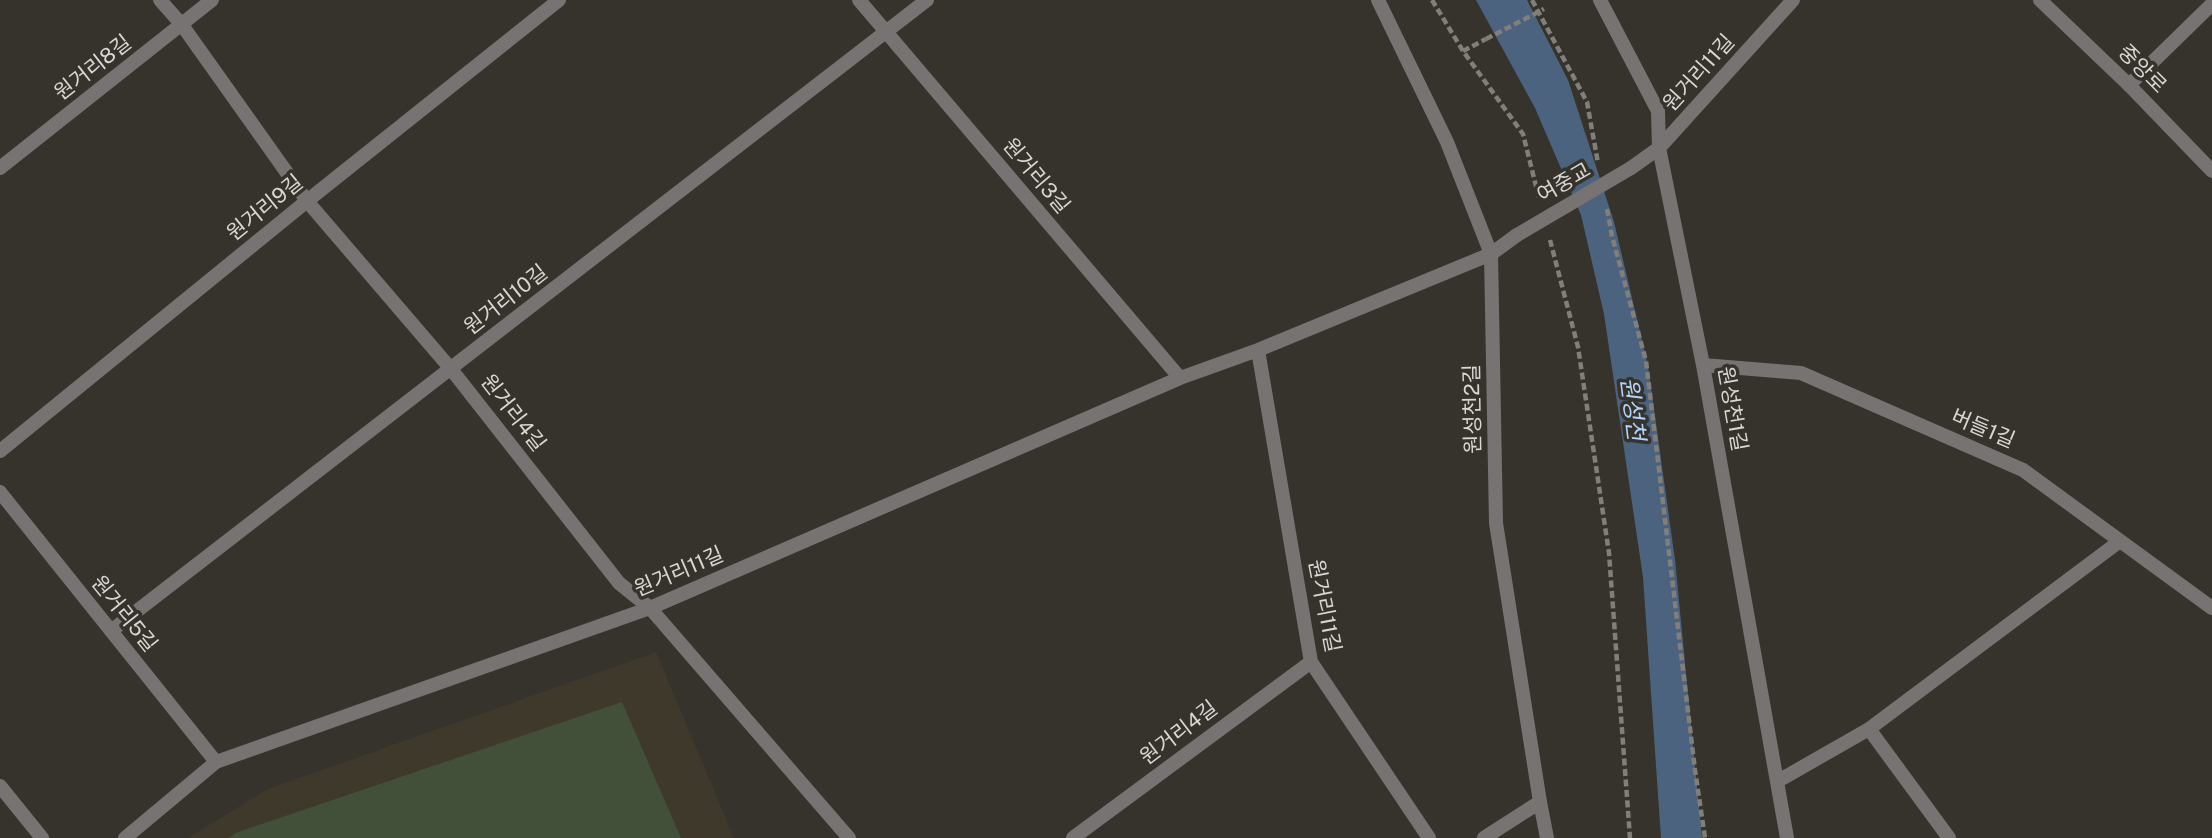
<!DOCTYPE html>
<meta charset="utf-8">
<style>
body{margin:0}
canvas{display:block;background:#36332c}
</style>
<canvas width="2212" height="838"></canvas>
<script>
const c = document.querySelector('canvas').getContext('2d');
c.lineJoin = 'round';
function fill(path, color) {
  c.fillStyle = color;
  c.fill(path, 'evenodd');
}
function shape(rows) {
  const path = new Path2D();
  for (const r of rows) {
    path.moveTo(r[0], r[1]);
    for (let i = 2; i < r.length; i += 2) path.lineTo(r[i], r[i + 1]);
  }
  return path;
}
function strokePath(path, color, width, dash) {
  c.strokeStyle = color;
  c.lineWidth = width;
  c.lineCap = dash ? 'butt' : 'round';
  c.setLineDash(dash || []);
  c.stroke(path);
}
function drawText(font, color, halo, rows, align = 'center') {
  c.font = font + ' "Public Sans","Noto Sans KR",sans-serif';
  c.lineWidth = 7;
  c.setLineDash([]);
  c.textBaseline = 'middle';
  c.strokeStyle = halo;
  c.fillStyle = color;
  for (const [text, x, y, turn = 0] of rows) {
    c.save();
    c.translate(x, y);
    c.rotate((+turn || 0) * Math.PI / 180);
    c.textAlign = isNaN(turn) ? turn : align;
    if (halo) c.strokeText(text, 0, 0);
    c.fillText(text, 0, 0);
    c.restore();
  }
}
fill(shape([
 [656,652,734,838,188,838,268,789]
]), '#3f392c');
fill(shape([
 [622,702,681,838,228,838,238,832]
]), '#42503a');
fill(shape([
 [1476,0,1527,0,1568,80,1614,222,1648,366,1675,560,1702,838,1661,838,1643,577,1604,314,1581,215,1535,108]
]), '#4b637f');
strokePath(shape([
 [1432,0,1463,51,1523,134,1539,198],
 [1532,0,1587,102,1598,163],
 [1463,51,1486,39],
 [1607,209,1612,236,1646,361,1695,770,1705,838],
 [1550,240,1578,347,1609,553,1630,838]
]), '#827f7a', 4.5, [7, 3.5]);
strokePath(shape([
 [160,0,182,25,307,201,451,369,619,583,650,608,849,838],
 [859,0,1180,378],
 [1378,0,1447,142,1491,254,1496,523,1540,802,1547,838],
 [1600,0,1658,111,1659,148,1703,365,1787,838],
 [2129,85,2212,4],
 [0,168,212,0],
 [1631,168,1659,148,1793,0],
 [1258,350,1311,662,1429,838],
 [1703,365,1801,373,2023,470,2212,608],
 [0,451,307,201,559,0],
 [0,492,216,762],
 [111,631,927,0],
 [1869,729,1949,838],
 [1778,781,1869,729,2120,541],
 [0,786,42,838],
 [125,838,216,762,650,608,1180,378,1258,350,1491,254,1517,235],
 [1073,838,1311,662],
 [1484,838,1540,802]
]), '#787373', 14);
strokePath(shape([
 [2040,0,2129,85,2212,171]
]), '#787373', 14);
strokePath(shape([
 [1486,39,1544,9]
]), '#827f7a', 4.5, [7, 3.5]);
strokePath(shape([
 [1517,235,1631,168]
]), '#787373', 14);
drawText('21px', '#d9d7d3', '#36332c', [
 ["원거리8길",93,68,-38],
 ["중앙로",2142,69,45],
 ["원거리11길",1699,73,-48],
 ["원거리3길",1036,176,50],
 ["여중교",1564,183,-30],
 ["원거리9길",265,208,-39],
 ["원거리10길",506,300,-38],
 ["원성천2길",1473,409,-91],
 ["원성천1길",1732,409,80],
 ["원거리4길",513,413,52],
 ["버들1길",1983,429,23],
 ["원거리11길",679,572,-23],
 ["원거리11길",1324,606,79],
 ["원거리5길",124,614,51],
 ["원거리4길",1179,733,-37]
]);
drawText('italic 23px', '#b2d5fd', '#36332c', [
 ["원성천",1632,409,83]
]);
</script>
